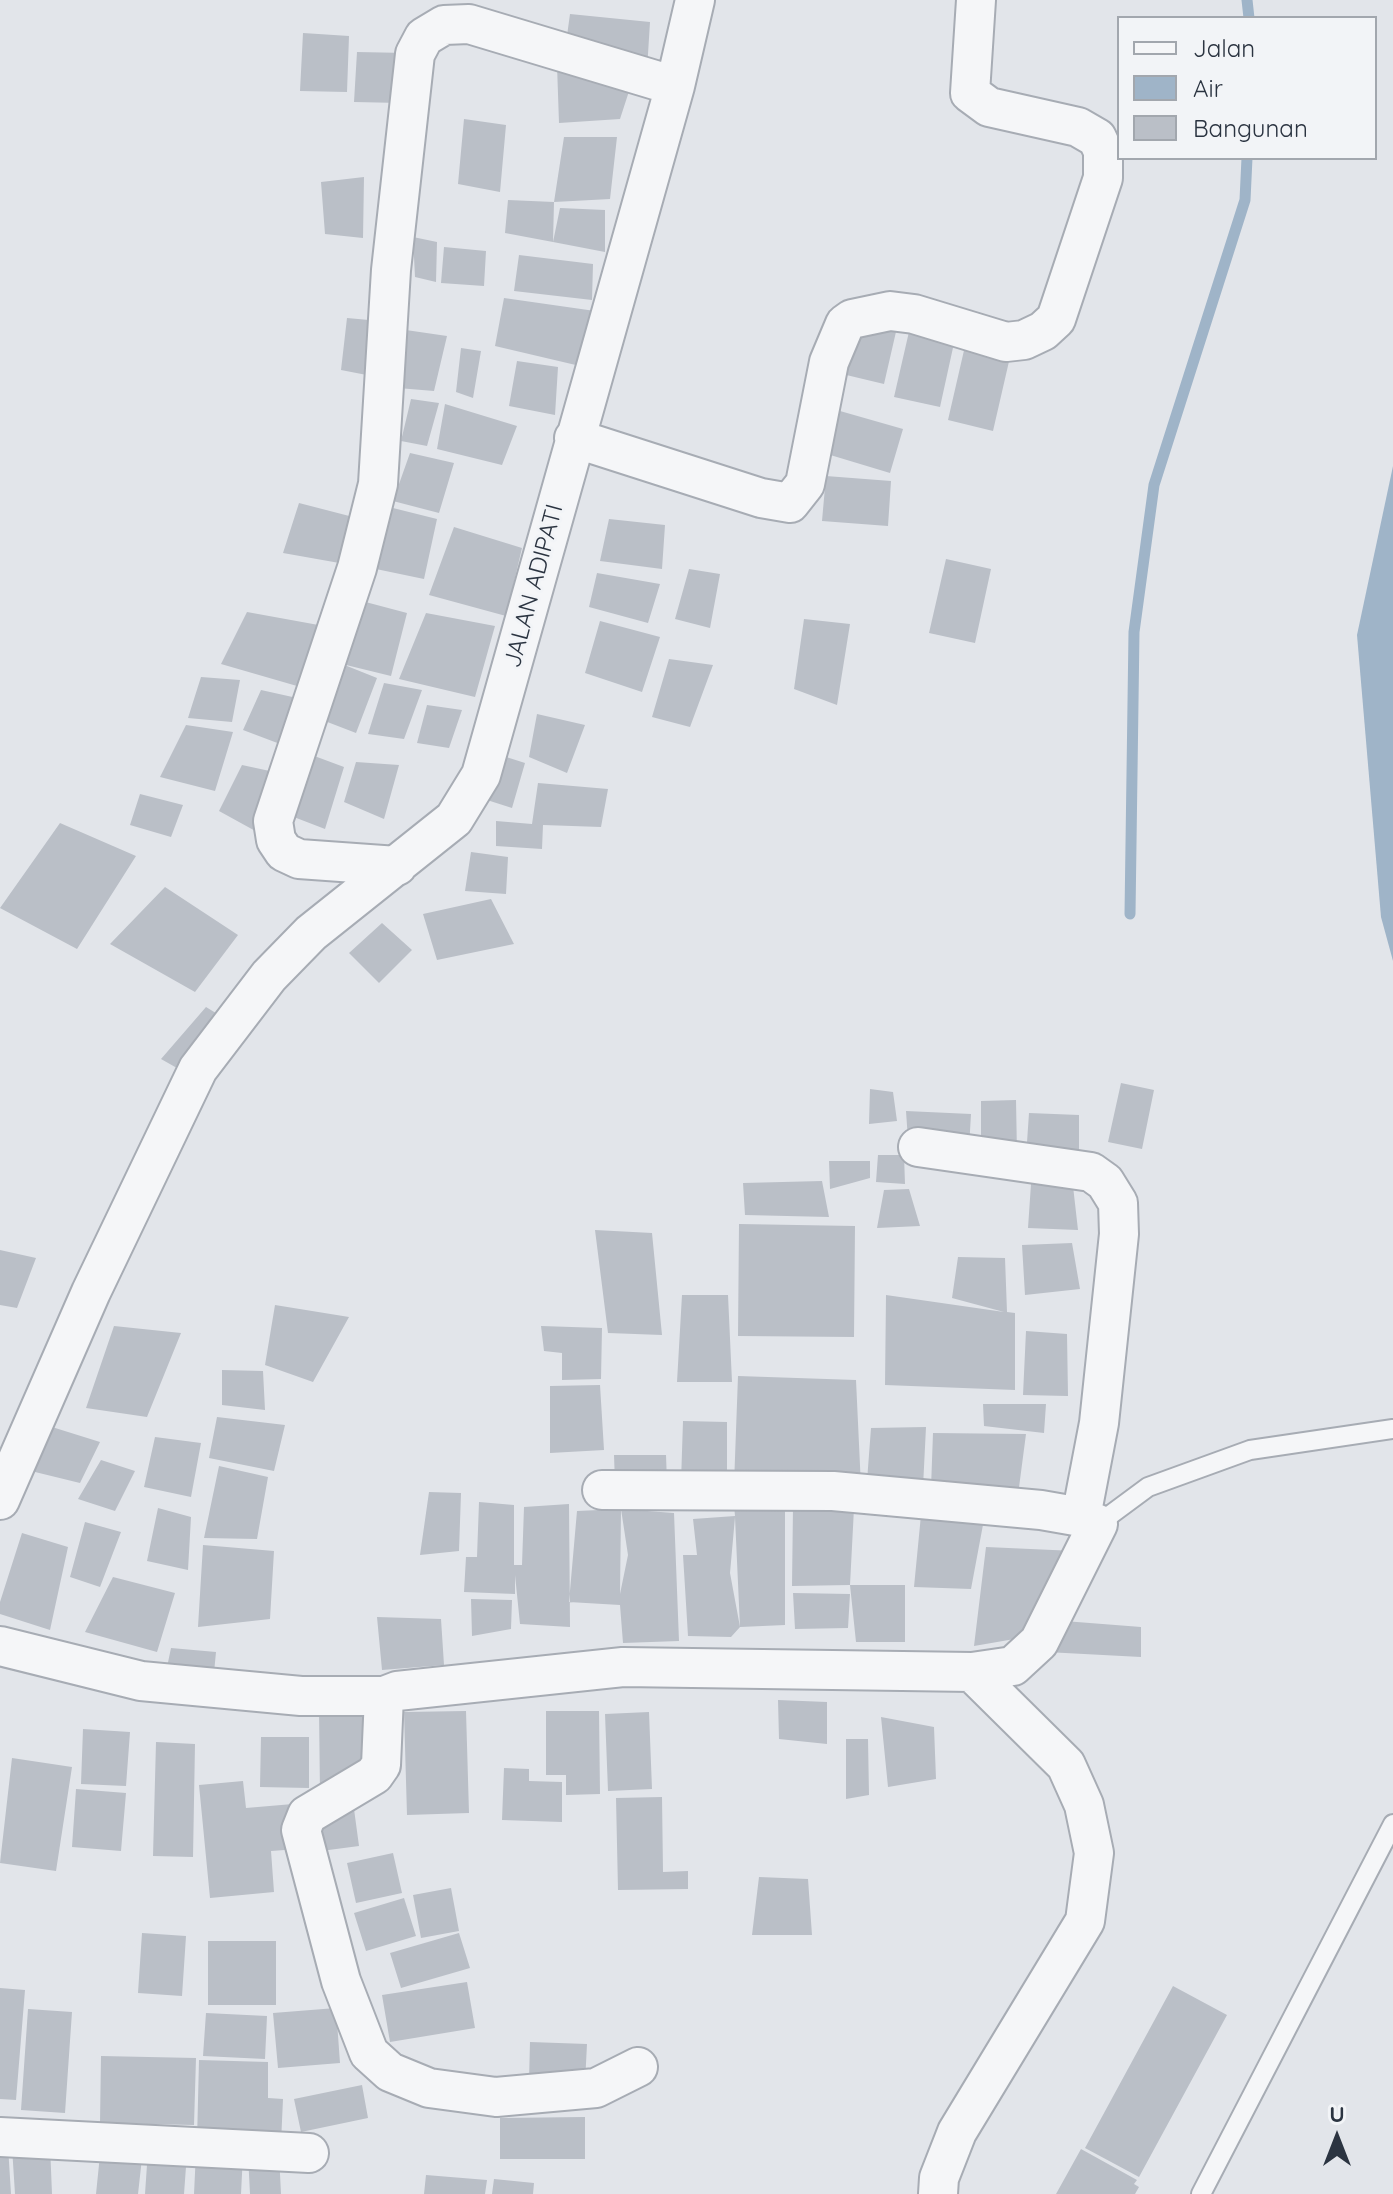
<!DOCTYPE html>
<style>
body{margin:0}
#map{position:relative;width:1393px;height:2194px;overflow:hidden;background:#e2e5ea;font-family:Quicksand,sans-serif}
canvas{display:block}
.legend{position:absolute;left:1117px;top:16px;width:260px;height:144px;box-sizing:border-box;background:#f2f4f7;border:2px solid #a2a7ae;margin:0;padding:10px 14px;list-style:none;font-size:24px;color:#2b3441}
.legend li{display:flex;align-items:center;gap:16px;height:40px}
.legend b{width:40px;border:2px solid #a2a7ae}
.north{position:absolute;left:1297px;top:2098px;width:80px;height:80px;-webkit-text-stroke:6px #f2f4f7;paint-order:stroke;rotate:0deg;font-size:22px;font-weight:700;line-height:32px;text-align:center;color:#2b3441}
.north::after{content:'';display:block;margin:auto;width:28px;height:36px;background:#2b3441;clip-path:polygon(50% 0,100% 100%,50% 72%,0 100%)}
</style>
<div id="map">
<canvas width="1393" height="2194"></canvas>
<ul class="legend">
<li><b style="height:10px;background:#f5f6f8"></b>Jalan</li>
<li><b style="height:22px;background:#9fb4c8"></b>Air</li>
<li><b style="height:22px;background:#babfc7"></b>Bangunan</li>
</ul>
<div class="north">U</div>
</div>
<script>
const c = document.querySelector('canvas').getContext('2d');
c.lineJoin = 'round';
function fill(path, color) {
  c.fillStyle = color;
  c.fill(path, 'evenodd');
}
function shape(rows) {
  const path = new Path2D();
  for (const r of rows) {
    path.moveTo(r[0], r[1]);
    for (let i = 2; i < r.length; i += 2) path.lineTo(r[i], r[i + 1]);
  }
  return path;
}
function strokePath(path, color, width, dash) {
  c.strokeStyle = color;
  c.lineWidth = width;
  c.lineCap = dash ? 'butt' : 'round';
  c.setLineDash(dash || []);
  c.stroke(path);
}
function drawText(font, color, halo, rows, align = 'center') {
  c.font = font + ' Quicksand,sans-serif';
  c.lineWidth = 6;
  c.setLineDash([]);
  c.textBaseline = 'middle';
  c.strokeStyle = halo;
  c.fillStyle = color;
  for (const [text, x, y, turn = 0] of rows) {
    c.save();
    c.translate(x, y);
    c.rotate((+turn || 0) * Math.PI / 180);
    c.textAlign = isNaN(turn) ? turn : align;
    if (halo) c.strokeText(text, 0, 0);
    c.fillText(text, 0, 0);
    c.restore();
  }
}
fill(shape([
 [1393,466,1393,961,1381,917,1357,635]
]), '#9fb4c8');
strokePath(shape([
 [1247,0,1249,18],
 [1130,914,1134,632,1154,485,1245,200,1247,158]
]), '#9fb4c8', 11);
fill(shape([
 [570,14,650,22,647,70,566,43],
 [303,33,349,36,347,92,300,91],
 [357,52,407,53,401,103,354,102],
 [557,65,632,82,620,119,559,123],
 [464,119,506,125,500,192,458,184],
 [564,137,617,137,610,199,554,202],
 [364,177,363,238,325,234,321,182],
 [508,200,554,202,553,242,560,208,605,210,605,252,553,242,505,233],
 [413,237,437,242,436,282,415,277],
 [444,247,486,251,484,286,441,283],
 [519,255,593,264,592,300,514,291],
 [504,298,595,311,580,366,495,346],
 [856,300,901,310,884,384,838,373],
 [347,318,380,321,377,377,341,370],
 [911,323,956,334,940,407,894,397],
 [399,329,447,336,434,391,386,387],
 [965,346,1010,357,993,431,948,420],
 [461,348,481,351,473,398,456,392],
 [517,361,558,367,555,415,509,406],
 [411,399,439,403,427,446,401,441],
 [445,404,517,426,502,465,437,449],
 [840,411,903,429,890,473,827,454],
 [410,453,454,463,439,513,393,501],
 [826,476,891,481,888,526,822,521],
 [299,503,357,518,345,564,283,553],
 [393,508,437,519,424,579,376,569],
 [609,519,665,525,662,569,600,561],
 [454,527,522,548,506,616,429,595],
 [946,559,991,569,975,643,929,633],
 [689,569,720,574,710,628,675,619],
 [597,573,660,584,648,623,589,607],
 [358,600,407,613,391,676,342,664,377,678,356,733,317,718],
 [247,612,324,626,297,686,221,664],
 [426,613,495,626,475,697,399,679],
 [804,619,850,624,837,705,794,689],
 [600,621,660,637,642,692,585,673],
 [669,659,713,665,690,727,652,717],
 [201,677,240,680,232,722,188,718],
 [384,683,422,690,404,739,368,734],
 [261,690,306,700,288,747,243,730],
 [427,705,462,710,449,748,417,743],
 [537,714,585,725,567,773,529,757],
 [186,725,233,732,215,791,160,777],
 [309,754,344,767,325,829,286,814],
 [500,755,525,763,512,808,487,800],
 [356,762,399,765,384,819,344,802],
 [242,765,279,773,259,833,219,811],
 [538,783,608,789,601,827,543,825,542,849,496,846,496,821,532,824],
 [140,794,183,805,171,837,130,825],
 [60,823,136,856,77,949,0,908],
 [471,852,508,857,506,894,465,891],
 [165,887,238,935,195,992,110,944],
 [491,899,514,944,437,960,423,914],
 [382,923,412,950,379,983,349,953],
 [206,1007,224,1018,184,1072,161,1059],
 [1121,1083,1154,1090,1142,1149,1108,1142],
 [870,1089,893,1092,897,1121,869,1124],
 [1016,1100,1017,1154,981,1150,981,1101],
 [906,1111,971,1114,969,1148,908,1140],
 [1029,1113,1079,1115,1079,1161,1026,1157],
 [878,1155,904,1155,905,1184,876,1182],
 [829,1161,870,1161,870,1178,830,1189],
 [822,1181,829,1217,745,1215,743,1183],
 [1031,1184,1073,1186,1078,1230,1028,1228],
 [909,1189,920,1226,877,1228,884,1190],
 [739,1224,855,1226,854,1337,738,1336],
 [595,1230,652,1233,662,1335,608,1333],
 [1072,1243,1080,1289,1025,1295,1022,1245],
 [0,1250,36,1258,17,1308,0,1305],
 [958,1257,1005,1258,1007,1312,1015,1313,1015,1390,885,1385,886,1295,1004,1312,952,1298],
 [682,1295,728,1295,732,1382,677,1382],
 [275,1305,349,1317,313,1382,265,1365],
 [114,1326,181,1333,147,1417,86,1408],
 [541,1326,602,1328,601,1379,562,1380,562,1353,544,1351],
 [1026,1331,1067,1334,1068,1396,1023,1395],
 [222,1370,263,1371,265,1410,222,1405],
 [738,1376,856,1380,861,1487,734,1485],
 [600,1385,604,1450,550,1453,550,1386],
 [983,1404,1046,1404,1044,1433,984,1426],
 [217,1417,285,1425,274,1471,209,1458],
 [683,1421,727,1422,727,1480,681,1482],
 [52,1427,100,1442,80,1483,31,1471],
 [926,1427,923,1487,867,1481,871,1428],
 [933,1433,1026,1434,1018,1495,931,1488],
 [155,1437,201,1443,191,1497,144,1487],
 [614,1455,666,1455,667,1482,615,1483],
 [101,1460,135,1471,115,1511,78,1499],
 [219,1466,268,1477,257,1539,204,1538],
 [429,1492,461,1493,459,1551,420,1555],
 [479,1502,514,1505,514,1565,522,1565,524,1507,569,1504,570,1627,520,1624,515,1575,515,1594,464,1592,466,1557,477,1557],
 [734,1505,785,1506,785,1625,740,1627,731,1637,688,1636,683,1555,697,1555,693,1519,735,1516],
 [735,1517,740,1627,730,1573],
 [793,1507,854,1508,850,1585,792,1586],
 [158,1508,191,1517,188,1570,147,1561],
 [621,1509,674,1513,679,1641,623,1643,620,1605,569,1602,577,1511,621,1509,620,1594,628,1555],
 [985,1514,971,1589,914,1587,921,1515],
 [85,1522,121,1532,100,1587,70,1577],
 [22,1533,68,1547,50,1630,0,1614,0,1602],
 [203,1545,274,1551,270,1619,198,1627],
 [986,1547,1075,1551,1026,1637,974,1646],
 [113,1577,175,1593,157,1652,85,1632],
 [850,1585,905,1585,905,1642,856,1642],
 [793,1593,850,1594,848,1628,795,1629],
 [471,1599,512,1600,511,1629,472,1636],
 [377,1617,441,1619,444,1665,382,1670],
 [1064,1621,1141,1627,1141,1657,1046,1652],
 [171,1648,216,1652,213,1683,166,1672],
 [778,1700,827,1702,827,1744,779,1739],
 [371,1708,370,1768,320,1794,319,1709],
 [466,1711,469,1813,407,1815,404,1712],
 [546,1711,599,1711,600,1794,566,1795,566,1775,546,1775],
 [649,1712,652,1789,608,1791,605,1714],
 [881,1717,934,1727,936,1779,888,1787],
 [83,1729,130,1732,126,1786,81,1784],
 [261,1737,309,1737,309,1788,260,1787],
 [846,1739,868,1739,869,1795,846,1799],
 [156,1742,195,1744,193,1857,153,1856],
 [12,1758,72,1767,56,1871,0,1863],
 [504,1768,529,1769,529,1781,562,1782,562,1822,502,1820],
 [243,1781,246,1808,293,1804,298,1849,271,1851,274,1892,210,1898,199,1785],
 [76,1789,126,1793,121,1851,72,1847],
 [662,1797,663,1872,688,1871,688,1889,618,1890,616,1798],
 [354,1809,359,1846,321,1851,317,1813],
 [393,1853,402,1893,356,1903,347,1863],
 [759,1877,808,1879,812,1935,752,1935],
 [451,1888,459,1931,421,1938,413,1895],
 [404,1898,416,1936,366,1951,354,1913],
 [142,1933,186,1936,182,1996,138,1993],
 [459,1933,470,1968,401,1988,390,1953],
 [208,1941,276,1941,276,2005,208,2005],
 [467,1982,475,2028,390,2042,382,1995],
 [1173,1986,1227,2015,1139,2177,1085,2148],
 [0,1988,25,1990,16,2100,0,2099],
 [336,2008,340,2063,278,2068,273,2013],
 [28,2009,72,2012,65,2113,21,2110],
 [206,2013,267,2016,265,2059,203,2056],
 [530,2042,587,2044,585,2083,529,2081],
 [101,2056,196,2058,194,2125,100,2123],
 [199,2060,268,2062,268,2098,283,2099,281,2143,197,2141],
 [362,2085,368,2118,301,2132,294,2099],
 [585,2117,585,2159,500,2159,500,2118],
 [50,2145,52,2194,15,2194,12,2147],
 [101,2145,143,2149,138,2194,96,2194],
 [8,2146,11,2194,0,2194,0,2147],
 [1081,2149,1137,2180,1134,2184,1139,2187,1135,2194,1056,2194],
 [148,2150,187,2153,184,2194,145,2194],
 [196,2152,243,2154,241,2194,194,2194],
 [279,2154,281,2194,250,2194,248,2155],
 [426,2175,487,2180,485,2194,424,2194],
 [494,2179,534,2183,533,2194,492,2194]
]), '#babfc7');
const lane = shape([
 [1098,1524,1148,1487,1250,1450,1393,1429],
 [1201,2194,1393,1824]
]);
const street = shape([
 [574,438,761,498,790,503,805,484,829,362,845,324,852,319,890,311,914,314,1006,342,1024,340,1043,331,1056,319,1103,178,1103,151,1097,138,1078,127,989,107,970,93,976,0],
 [397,866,299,859,284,852,276,840,273,821,357,568,378,484,391,270,415,54,424,37,444,25,469,24,675,86],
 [918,1147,1091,1172,1105,1182,1118,1203,1119,1234,1099,1423,1081,1517],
 [0,1500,91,1292,198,1069,269,976,311,933,454,819,481,775,675,86,695,0],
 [0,1646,141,1681,301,1696,384,1696,397,1691,623,1667,972,1672,1013,1666,1039,1642,1098,1524,1081,1517,1041,1510,833,1491,602,1490],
 [384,1696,381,1765,374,1775,307,1815,301,1830,341,1981,369,2053,390,2072,429,2088,496,2097,596,2088,638,2067],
 [0,2137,309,2153],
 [938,2194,939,2178,957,2132,1085,1921,1094,1853,1084,1805,1066,1765,972,1672]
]);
strokePath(lane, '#a7acb4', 22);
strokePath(street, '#a7acb4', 42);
strokePath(lane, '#f5f6f8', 18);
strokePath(street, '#f5f6f8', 38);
drawText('24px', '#2b3441', '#f2f4f7', [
 ["JALAN ADIPATI",534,586,-75]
]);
</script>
